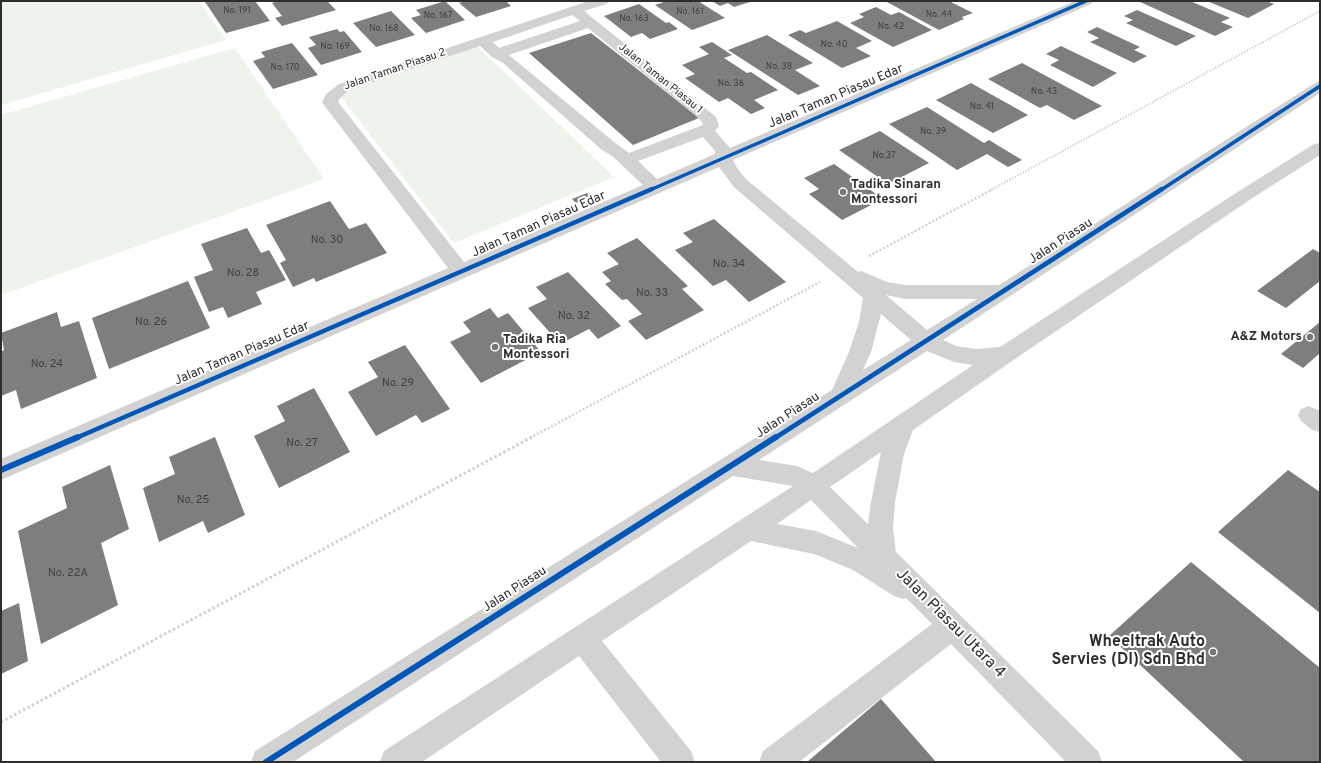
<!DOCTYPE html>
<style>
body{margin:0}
#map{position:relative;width:1321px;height:763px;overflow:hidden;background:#fff;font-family:Overpass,sans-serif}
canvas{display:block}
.frame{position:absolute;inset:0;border:2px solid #2d2d2d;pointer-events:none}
</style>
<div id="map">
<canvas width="1321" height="763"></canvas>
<div class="frame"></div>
</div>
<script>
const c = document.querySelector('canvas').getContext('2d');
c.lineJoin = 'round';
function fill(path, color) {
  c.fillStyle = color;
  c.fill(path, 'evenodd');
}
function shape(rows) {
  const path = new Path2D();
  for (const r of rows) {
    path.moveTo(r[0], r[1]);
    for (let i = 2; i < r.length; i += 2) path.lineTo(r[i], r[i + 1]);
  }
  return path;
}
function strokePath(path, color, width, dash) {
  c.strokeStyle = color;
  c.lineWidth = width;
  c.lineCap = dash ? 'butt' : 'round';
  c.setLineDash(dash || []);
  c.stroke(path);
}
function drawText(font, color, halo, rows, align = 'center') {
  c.font = font + ' Overpass,sans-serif';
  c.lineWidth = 4;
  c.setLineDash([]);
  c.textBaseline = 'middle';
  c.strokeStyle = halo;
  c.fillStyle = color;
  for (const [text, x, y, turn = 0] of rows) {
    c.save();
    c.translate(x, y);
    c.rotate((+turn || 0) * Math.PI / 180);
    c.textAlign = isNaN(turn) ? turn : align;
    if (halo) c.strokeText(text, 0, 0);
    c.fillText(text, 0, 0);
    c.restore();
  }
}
fill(shape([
 [1,1,199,1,226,40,1,105],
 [474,43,614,177,454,243,334,88],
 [235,48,324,179,1,295,1,115]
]), '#eef3eb');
fill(shape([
 [207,1,255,1,270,21,226,33,205,2],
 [278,1,327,1,336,10,282,26,275,18,282,16,272,3],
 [445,1,465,20,426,33,411,18,421,15,416,10],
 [466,1,506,1,511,6,476,17,459,3],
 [667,1,698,1,725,18,692,30,655,5],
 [712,1,753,1,734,7,728,3,720,6],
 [885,1,949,1,973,13,962,17,964,19,939,30],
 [1138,1,1190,1,1230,18,1221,22,1233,27,1215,36],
 [1207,1,1266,1,1274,4,1248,18],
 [639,4,666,23,669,22,678,29,650,39,642,33,631,37,604,16],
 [876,7,891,15,899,12,932,30,893,47,850,23,864,17,859,14],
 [1137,10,1196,36,1176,46,1126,23,1133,20,1124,16],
 [391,11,415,35,376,47,353,23],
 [837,21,872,41,856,48,871,56,842,68,788,35,800,30,806,33],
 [1097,27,1140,47,1134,50,1147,56,1134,63,1090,42,1099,38,1087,32],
 [337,29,340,32,344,31,362,52,321,65,308,48,316,45,309,37],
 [591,33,632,65,699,118,633,145,529,53],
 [767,35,813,63,795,70,820,86,798,95,728,50],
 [712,42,732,55,724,58,747,73,751,72,778,90,754,100,765,108,751,114,728,98,719,102,685,78,695,74,682,65,709,54,699,47],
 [292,43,318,75,273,89,253,61,265,57,261,52],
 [1061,46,1117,73,1093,87,1050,65,1059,60,1046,54],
 [1022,63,1102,106,1074,120,1047,105,1040,108,988,79],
 [971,83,1028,115,993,133,936,100],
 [927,107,984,143,989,140,1022,160,1008,167,987,154,957,170,889,124],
 [880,131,929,163,888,184,839,150],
 [834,164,883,199,842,220,809,194,819,189,804,178],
 [587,193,591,197,576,203,572,199],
 [330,201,349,229,366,223,387,253,316,282,314,278,293,287,280,263,286,260,266,225],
 [714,219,786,282,749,302,726,280,713,286,675,250,693,242,683,233],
 [247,228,261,253,269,250,286,280,256,292,262,304,228,318,223,307,209,312,194,277,213,270,201,244],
 [637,238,688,286,682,289,704,310,646,340,628,321,642,314,627,299,622,300,605,284,611,281,602,272,619,264,607,253],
 [1313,249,1320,253,1320,281,1286,308,1257,291],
 [568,272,621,326,598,339,589,329,560,344,528,308,547,299,536,287],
 [188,281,210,328,109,369,92,318],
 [490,308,498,318,508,313,541,352,481,383,450,342,471,332,463,322],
 [57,312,61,327,79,321,97,378,21,409,16,390,1,396,1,352,4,350,1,333],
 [1320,322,1320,353,1303,368,1281,354],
 [405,345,450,409,422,423,416,415,376,436,348,392,378,377,368,362],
 [314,388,350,452,279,488,254,436,285,421,277,406],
 [215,437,245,515,208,533,203,521,159,542,143,488,175,474,169,457],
 [110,465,129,529,101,543,118,605,41,644,18,531,67,508,62,487],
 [1288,470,1320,492,1320,613,1218,532],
 [1191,562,1320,668,1320,762,1244,762,1109,636],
 [19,603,28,661,1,674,1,611],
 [881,699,936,762,807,762]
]), '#7e7e7e');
strokePath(shape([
 [991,190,1320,11]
]), '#d2d2d2', 2, [1.5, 1.5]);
strokePath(shape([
 [869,256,993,189],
 [530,438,820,282]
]), '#d2d2d2', 2.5, [2, 2]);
strokePath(shape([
 [1,722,532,437]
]), '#d2d2d2', 3, [2.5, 2.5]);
fill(shape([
 [589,1,609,1,607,4,584,11,716,117,719,126,715,131,730,148,1075,1,1093,1,1091,4,733,160,737,168,746,179,858,272,861,271,887,282,905,285,999,285,1315,83,1320,81,1320,93,943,340,956,346,976,349,1000,347,1239,191,1314,144,1320,143,1320,155,1251,199,1012,361,913,430,904,454,895,502,893,528,896,552,1098,751,1102,762,1066,762,951,644,799,762,759,762,763,751,932,624,906,598,903,599,894,596,853,570,814,554,751,541,602,641,691,751,695,762,661,762,579,656,422,762,380,762,384,751,793,486,733,476,293,762,251,762,255,751,832,390,849,352,859,322,863,298,734,187,719,167,1,480,1,459,448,268,324,105,322,102,326,94,339,84,589,1],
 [572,15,580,21,499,48,493,42,572,15],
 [588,28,695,115,702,122,703,125,629,153,614,142,509,55,588,28],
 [480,46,492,57,503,63,602,150,612,156,643,185,464,262,338,102,341,97,349,90,480,46],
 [703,137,715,151,715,154,657,179,638,161,703,137],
 [886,295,905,299,977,299,927,330,886,295],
 [881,314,911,340,863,370,871,352,881,314],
 [927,351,954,362,973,365,813,473,797,466,759,460,927,351],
 [881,452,871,502,868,524,830,487,881,452],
 [811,500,858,548,816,531,777,524,811,500],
 [1309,406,1320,411,1320,432,1312,430,1301,421,1298,415,1301,409,1309,406]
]), '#d2d2d2');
strokePath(shape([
 [650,190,1086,1],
 [1161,190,1320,86]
]), '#0057b8', 3.5);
strokePath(shape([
 [76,438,652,189],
 [775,438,1162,189]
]), '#0057b8', 4.5);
strokePath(shape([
 [1,470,78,437],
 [266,762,776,437]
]), '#0057b8', 6);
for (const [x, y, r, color] of [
 [843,192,4,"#767676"],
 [1310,337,4,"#767676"],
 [495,347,4,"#767676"],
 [1213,652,4,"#767676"]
]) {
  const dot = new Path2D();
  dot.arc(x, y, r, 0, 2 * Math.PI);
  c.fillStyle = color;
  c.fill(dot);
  strokePath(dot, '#fff', 1.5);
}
drawText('9px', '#414141', null, [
 ["No. 191",237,11],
 ["No. 161",690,12],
 ["No. 44",939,15],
 ["No. 167",438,16],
 ["No. 163",634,19],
 ["No. 42",891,27],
 ["No. 168",384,29],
 ["No. 40",834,45],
 ["No. 169",335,47],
 ["No. 38",779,67],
 ["No. 170",285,68],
 ["No. 36",731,84],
 ["No. 43",1044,92],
 ["No. 41",982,107],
 ["No. 39",933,132],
 ["No.37",884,156]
]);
drawText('11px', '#2d2d2d', '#fff', [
 ["Jalan Taman Piasau 2",395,70,-19],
 ["Jalan Taman Piasau 1",660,79,39]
]);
drawText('11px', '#414141', null, [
 ["No. 30",327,241],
 ["No. 34",729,265],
 ["No. 28",243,274],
 ["No. 33",652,294],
 ["No. 32",574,317],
 ["No. 26",151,323],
 ["No. 24",47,365],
 ["No. 29",398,384],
 ["No. 27",302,444],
 ["No. 25",193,501],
 ["No. 22A",68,574]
]);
drawText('13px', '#2d2d2d', '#fff', [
 ["Jalan Taman Piasau Edar",836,97,-23],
 ["Jalan Taman Piasau Edar",539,225,-24],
 ["Jalan Piasau",1061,242,-33],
 ["Jalan Taman Piasau Edar",242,354,-23],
 ["Jalan Piasau",788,416,-33],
 ["Jalan Piasau",515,590,-33]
]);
drawText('bold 13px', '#2d2d2d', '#fff', [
 ["Tadika Sinaran",851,185],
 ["Montessori",851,200],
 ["A&Z Motors",1302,337,"right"],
 ["Tadika Ria",503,340],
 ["Montessori",503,355]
], 'left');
drawText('16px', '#2d2d2d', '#fff', [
 ["Jalan Piasau Utara 4",950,624,45]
]);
drawText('bold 16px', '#2d2d2d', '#fff', [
 ["Wheeltrak Auto",1205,643],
 ["Servies (DI) Sdn Bhd",1205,661]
], 'right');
</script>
